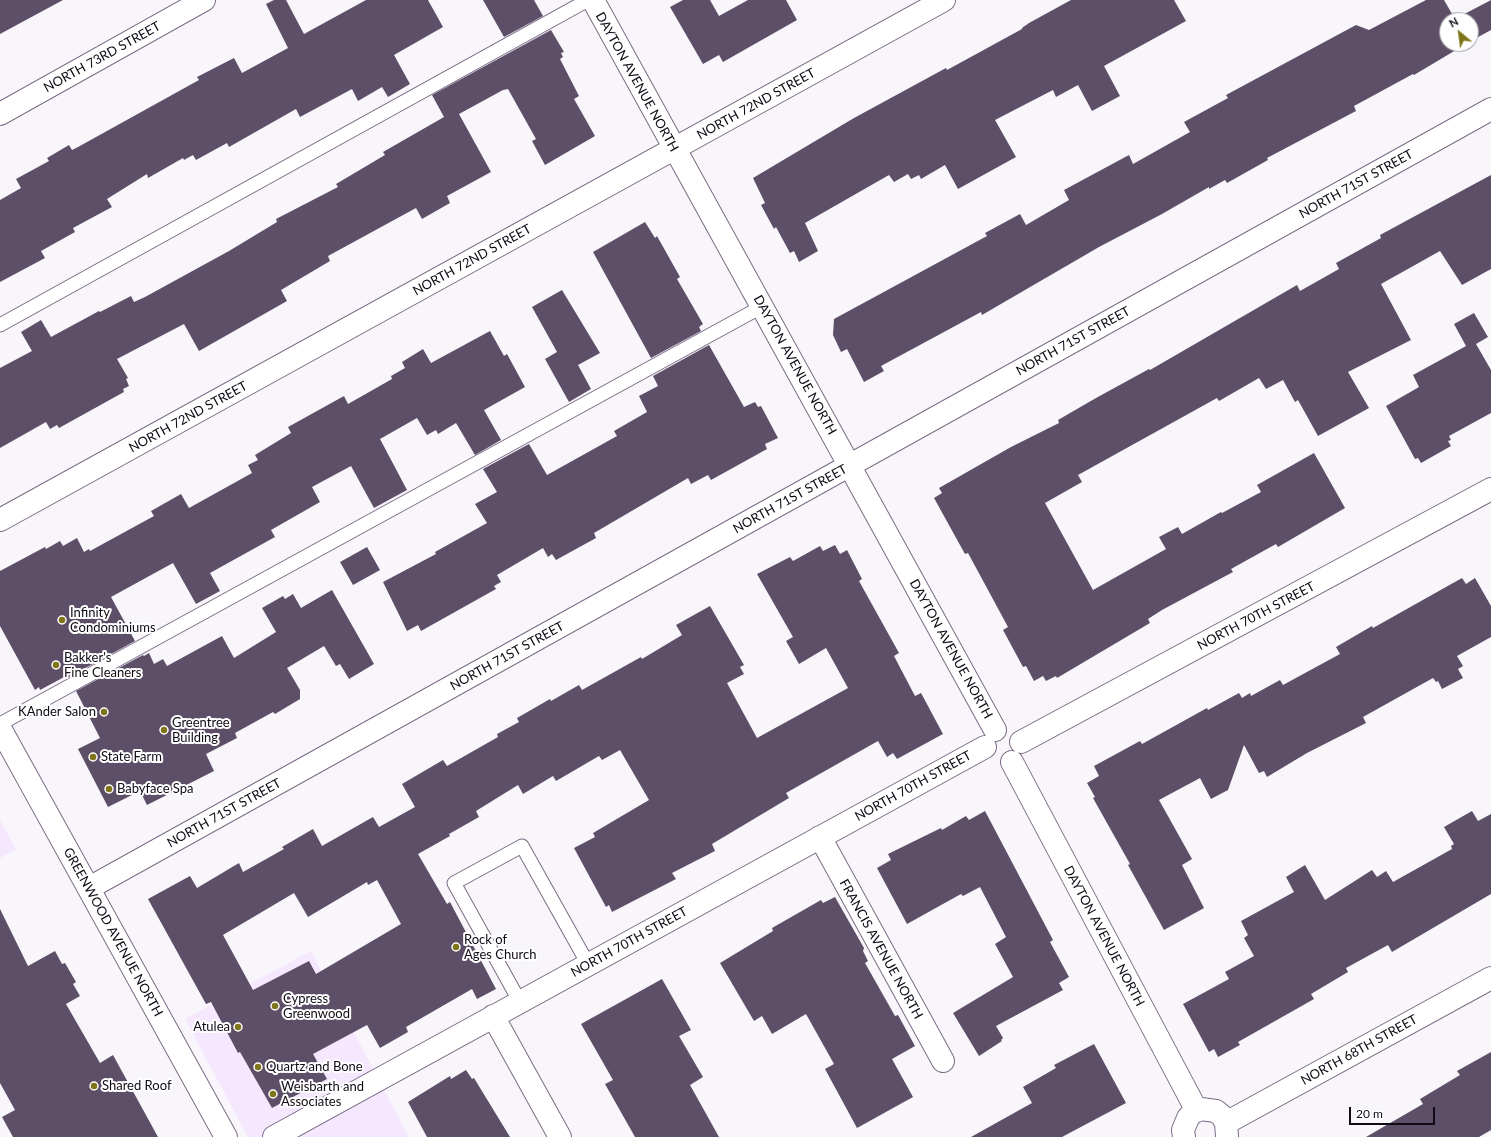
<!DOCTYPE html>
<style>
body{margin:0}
#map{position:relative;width:1491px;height:1137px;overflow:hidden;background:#f8f5fb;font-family:Lato,sans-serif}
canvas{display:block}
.north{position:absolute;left:1439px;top:12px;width:40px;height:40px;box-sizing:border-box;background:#fff;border:1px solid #9f9da1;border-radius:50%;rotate:331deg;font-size:11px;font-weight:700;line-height:16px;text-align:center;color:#100a14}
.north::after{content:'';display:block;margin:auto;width:14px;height:18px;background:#7f761b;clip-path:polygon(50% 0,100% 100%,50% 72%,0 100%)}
.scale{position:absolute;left:1349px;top:1107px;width:86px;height:18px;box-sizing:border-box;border:2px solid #100a14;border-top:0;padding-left:5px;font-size:12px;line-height:14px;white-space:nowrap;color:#100a14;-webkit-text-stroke:3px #fff;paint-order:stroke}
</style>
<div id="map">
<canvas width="1491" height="1137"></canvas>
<div class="north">N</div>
<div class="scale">20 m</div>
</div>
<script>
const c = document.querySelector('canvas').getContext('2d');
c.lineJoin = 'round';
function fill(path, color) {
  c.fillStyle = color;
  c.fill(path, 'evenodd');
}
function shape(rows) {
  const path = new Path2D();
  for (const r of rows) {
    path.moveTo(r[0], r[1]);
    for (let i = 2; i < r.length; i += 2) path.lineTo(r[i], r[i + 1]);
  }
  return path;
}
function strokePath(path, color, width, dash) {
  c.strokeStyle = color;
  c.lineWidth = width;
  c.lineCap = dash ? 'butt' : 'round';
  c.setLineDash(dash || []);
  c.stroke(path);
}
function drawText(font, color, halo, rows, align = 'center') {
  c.font = font + ' Lato,sans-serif';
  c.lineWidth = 4;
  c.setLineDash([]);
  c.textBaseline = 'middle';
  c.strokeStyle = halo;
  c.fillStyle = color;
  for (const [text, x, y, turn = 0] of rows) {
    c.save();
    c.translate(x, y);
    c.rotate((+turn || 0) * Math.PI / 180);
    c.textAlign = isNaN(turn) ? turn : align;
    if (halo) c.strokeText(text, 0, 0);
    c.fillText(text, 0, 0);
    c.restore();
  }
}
fill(shape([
 [0,820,16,849,0,858],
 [311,951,409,1137,248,1137,185,1019]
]), '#f5e7fe');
fill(shape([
 [0,0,63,0,0,34],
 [274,0,286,0,304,34,366,0,428,0,443,27,394,55,410,84,388,97,382,87,358,101,352,89,300,117,296,109,229,147,227,143,196,160,193,155,184,160,183,158,148,178,147,174,107,199,112,207,73,228,75,232,41,251,45,258,0,282,0,200,21,188,16,179,49,161,47,158,69,145,72,150,78,147,199,80,197,77,234,58,242,73,288,48,266,4],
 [483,0,534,0,543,16,504,37],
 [683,0,710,0,719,16,748,0,786,0,797,20,723,62,719,55,703,64,670,7],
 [1071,0,1174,0,1186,21,1104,66,1120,96,1092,111,1078,85,1056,97,1053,90,995,120,1016,157,958,189,945,165,921,179,919,175,911,179,908,174,894,182,889,175,805,223,818,251,799,262,794,251,790,253,776,227,774,229,761,205,765,203,753,178,854,118,946,68,947,70,1022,29,1022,28,1029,23],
 [1426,0,1444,0,1455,19,1491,0,1491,30,1471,41,1471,20,1447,20,1447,44,1466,44,1414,75,1413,74,1354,106,1356,111,1267,158,1268,160,1227,183,1225,180,1209,189,1209,187,1162,214,1099,247,982,315,981,312,881,366,884,371,864,382,847,349,841,352,833,335,834,319,987,236,985,233,1020,214,1026,225,1069,200,1064,190,1129,155,1133,164,1190,132,1184,122,1228,98,1226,95,1356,25,1369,30],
 [551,30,564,52,561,53,563,57,560,59,579,96,574,99,595,136,545,165,532,141,536,139,508,89,503,90,459,114,491,172,447,196,450,203,422,219,416,208,328,256,330,261,281,290,287,301,199,351,184,324,117,359,128,378,126,379,129,386,123,389,124,392,59,428,57,425,50,429,46,422,0,448,0,368,32,351,21,332,41,320,51,337,99,311,100,312,131,296,134,302,145,297,229,251,277,222,276,219,338,187,336,184,385,155,383,152,444,117,432,95],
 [1491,175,1491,269,1462,285,1440,251,1381,284,1411,340,1348,372,1369,408,1318,436,1298,400,1295,402,1283,380,1266,389,1259,378,1219,401,1217,398,1078,475,1082,482,1045,503,1093,590,1166,549,1159,537,1178,527,1182,534,1221,512,1222,513,1261,492,1257,485,1314,453,1345,508,1278,547,1276,544,1231,569,1233,572,1162,610,1148,619,1150,623,1057,678,1056,676,1046,681,1043,676,1034,681,1026,666,1023,667,1003,630,1008,627,968,553,965,554,934,498,942,493,939,488,1011,447,1059,423,1058,420,1096,398,1149,369,1150,370,1297,285,1300,291,1339,269,1336,263,1381,238,1380,235],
 [645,222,655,238,657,236,680,277,677,279,703,324,699,327,701,331,651,358,593,252],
 [562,290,600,353,578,365,591,389,569,402,545,359,557,352,532,307],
 [1474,313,1488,337,1476,344,1491,370,1491,413,1449,436,1451,440,1448,441,1451,446,1421,463,1418,458,1415,459,1386,406,1419,387,1413,375,1466,346,1454,324],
 [490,331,504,356,507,354,525,387,484,410,501,440,475,455,456,423,438,434,436,430,427,435,417,418,380,439,407,490,374,508,351,466,312,487,320,502,271,530,275,537,210,573,220,591,196,604,173,563,111,597,135,641,67,678,66,676,40,690,39,687,35,690,0,626,0,571,45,547,46,549,60,541,63,546,77,538,84,552,89,549,90,551,154,516,151,511,181,494,189,508,252,473,248,465,258,460,255,455,291,433,288,427,344,396,348,404,392,379,391,376,405,368,402,362,423,349,431,363],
 [709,345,744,407,755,402,758,407,761,406,778,438,765,444,767,449,711,480,708,475,691,484,688,478,594,533,596,538,556,560,552,554,548,557,543,548,497,575,501,582,494,586,496,589,421,631,418,625,407,631,383,582,436,554,435,552,487,523,475,504,497,492,483,469,529,444,547,475,617,436,614,431,647,412,639,396,658,386,653,376],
 [835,545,840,554,847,550,862,579,859,581,899,653,894,656,915,696,921,693,943,734,897,759,893,753,887,757,878,741,786,793,789,798,712,844,715,851,672,873,676,879,612,912,609,905,606,907,574,848,595,837,593,833,649,800,620,750,602,760,599,756,556,781,553,776,523,794,518,785,476,811,479,817,449,834,450,836,418,854,447,904,450,902,496,989,477,999,472,989,406,1027,408,1032,380,1048,367,1025,313,1054,327,1079,272,1108,240,1052,238,1053,211,1002,206,1004,148,899,190,876,197,888,239,863,243,872,284,849,282,847,313,829,322,846,373,817,379,827,415,807,402,784,443,760,447,766,498,737,497,734,519,722,517,718,550,699,551,701,579,685,582,690,641,657,642,659,682,635,676,625,710,606,744,665,740,667,744,674,727,683,757,738,848,688,826,648,799,664,786,641,793,637,757,574,790,557,793,561,820,546,823,551],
 [377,880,401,924,316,974,309,961,253,990,223,935,294,893,308,917,367,882,368,885],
 [367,547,380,570,353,585,340,562],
 [1462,578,1466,584,1475,578,1491,606,1491,637,1457,656,1463,666,1458,669,1463,678,1442,689,1438,681,1436,682,1433,678,1363,717,1366,723,1307,753,1267,777,1264,771,1259,773,1244,745,1228,790,1211,799,1200,778,1159,800,1192,859,1182,865,1204,908,1164,930,1128,865,1130,864,1093,798,1095,797,1087,783,1099,776,1094,766,1140,741,1142,744,1207,708,1208,710,1239,693,1242,698,1250,693,1251,696,1280,680,1283,685,1340,654,1336,647,1372,626,1373,628],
 [332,590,374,664,349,679,340,664,336,666,324,646,287,668,300,690,300,699,275,714,273,712,235,733,237,738,206,754,214,771,147,805,140,791,108,807,78,749,100,738,76,691,143,655,144,656,149,653,154,664,163,659,167,666,222,636,234,658,276,632,262,608,283,596,285,599,293,594,301,608],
 [985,811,1053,940,1050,942,1069,977,1059,983,1063,990,996,1026,1003,1038,1001,1040,1002,1041,979,1056,953,1013,1013,977,995,944,1006,937,980,887,963,896,961,894,907,924,877,868,891,860,888,854,941,828,942,830,966,816,969,820],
 [1472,811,1478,821,1491,814,1491,894,1392,952,1388,945,1346,968,1348,972,1311,994,1314,999,1238,1042,1240,1045,1218,1057,1214,1049,1209,1052,1183,1004,1229,979,1225,972,1254,956,1244,938,1248,935,1241,921,1294,892,1286,877,1305,865,1325,900,1372,870,1377,877,1386,871,1393,882,1452,849,1451,846,1454,844,1444,827],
 [835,897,864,948,863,951,868,961,865,963,895,1016,898,1015,915,1046,892,1059,913,1097,857,1128,825,1069,834,1064,806,1014,772,1034,762,1016,754,1021,720,963,773,931,772,928,821,900,823,903],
 [0,909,28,966,55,951,62,964,65,963,76,982,73,984,80,996,66,1004,100,1063,113,1055,158,1137,13,1137,2,1117,15,1110,0,1083],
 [662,979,691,1030,679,1036,703,1077,690,1085,719,1137,635,1137,605,1084,613,1080,581,1024],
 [1094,1044,1126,1103,1062,1137,971,1137,1032,1103,1023,1087,1056,1068,1054,1065],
 [1491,1052,1491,1130,1479,1137,1366,1137,1423,1104,1420,1099,1460,1075,1457,1071],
 [466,1070,472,1079,474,1078,510,1137,427,1137,408,1102,450,1076,451,1079]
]), '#5e4f68');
const service = shape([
 [0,325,588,0],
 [0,724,763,306],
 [520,1002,454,883,522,846,588,964]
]);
const minor = shape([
 [593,0,995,730],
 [0,114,204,0],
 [0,520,944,0],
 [1021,742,1491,489],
 [1012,762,1197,1111],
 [820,837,943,1061],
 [89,888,1491,109],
 [493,1016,560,1137],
 [1226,1123,1491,978],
 [274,1137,985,747],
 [1184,1137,1183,1130,1188,1118,1193,1112,1201,1109,1216,1111,1222,1116,1226,1123,1227,1136]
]);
const tertiary = shape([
 [0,728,226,1137]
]);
strokePath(service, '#7b6b86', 15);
strokePath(minor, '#7b6b86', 24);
strokePath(tertiary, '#7b6b86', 24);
strokePath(service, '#fff', 13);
strokePath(minor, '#fff', 22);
strokePath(tertiary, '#fff', 22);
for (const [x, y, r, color] of [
 [62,620,4,"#7f761b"],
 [56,665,4,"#7f761b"],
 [104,712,4,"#7f761b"],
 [164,730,4,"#7f761b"],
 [93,757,4,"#7f761b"],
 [109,789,4,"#7f761b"],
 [456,947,4,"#7f761b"],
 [275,1006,4,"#7f761b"],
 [238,1027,4,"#7f761b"],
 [258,1067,4,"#7f761b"],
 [94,1086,4,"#7f761b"],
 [273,1094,4,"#7f761b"]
]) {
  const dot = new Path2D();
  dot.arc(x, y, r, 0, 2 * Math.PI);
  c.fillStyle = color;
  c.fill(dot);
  strokePath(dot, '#fff', 1.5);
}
drawText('13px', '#100a14', '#fff', [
 ["NORTH 73RD STREET",102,57,-29],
 ["DAYTON AVENUE NORTH",637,82,61],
 ["NORTH 72ND STREET",756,104,-29],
 ["NORTH 71ST STREET",1356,184,-29],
 ["NORTH 72ND STREET",472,260,-29],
 ["NORTH 71ST STREET",1073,341,-29],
 ["DAYTON AVENUE NORTH",795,365,61],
 ["NORTH 72ND STREET",188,417,-29],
 ["NORTH 71ST STREET",790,499,-29],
 ["NORTH 70TH STREET",1256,616,-28],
 ["DAYTON AVENUE NORTH",951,649,61],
 ["NORTH 71ST STREET",507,656,-29],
 ["NORTH 70TH STREET",913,786,-29],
 ["NORTH 71ST STREET",224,813,-29],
 ["GREENWOOD AVENUE NORTH",113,932,61],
 ["DAYTON AVENUE NORTH",1104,936,62],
 ["NORTH 70TH STREET",629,942,-29],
 ["FRANCIS AVENUE NORTH",881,949,61],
 ["NORTH 68TH STREET",1359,1050,-29]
]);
drawText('13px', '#100a14', '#fff', [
 ["Infinity",70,613],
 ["Condominiums",70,628],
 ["Bakker's",64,658],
 ["Fine Cleaners",64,673],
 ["KAnder Salon",96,712,"right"],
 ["Greentree",172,723],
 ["Building",172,738],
 ["State Farm",101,757],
 ["Babyface Spa",117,789],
 ["Rock of",464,940],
 ["Ages Church",464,955],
 ["Cypress",283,999],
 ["Greenwood",283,1014],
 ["Atulea",230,1027,"right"],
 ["Quartz and Bone",266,1067],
 ["Shared Roof",102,1086],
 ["Weisbarth and",281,1087],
 ["Associates",281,1102]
], 'left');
</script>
